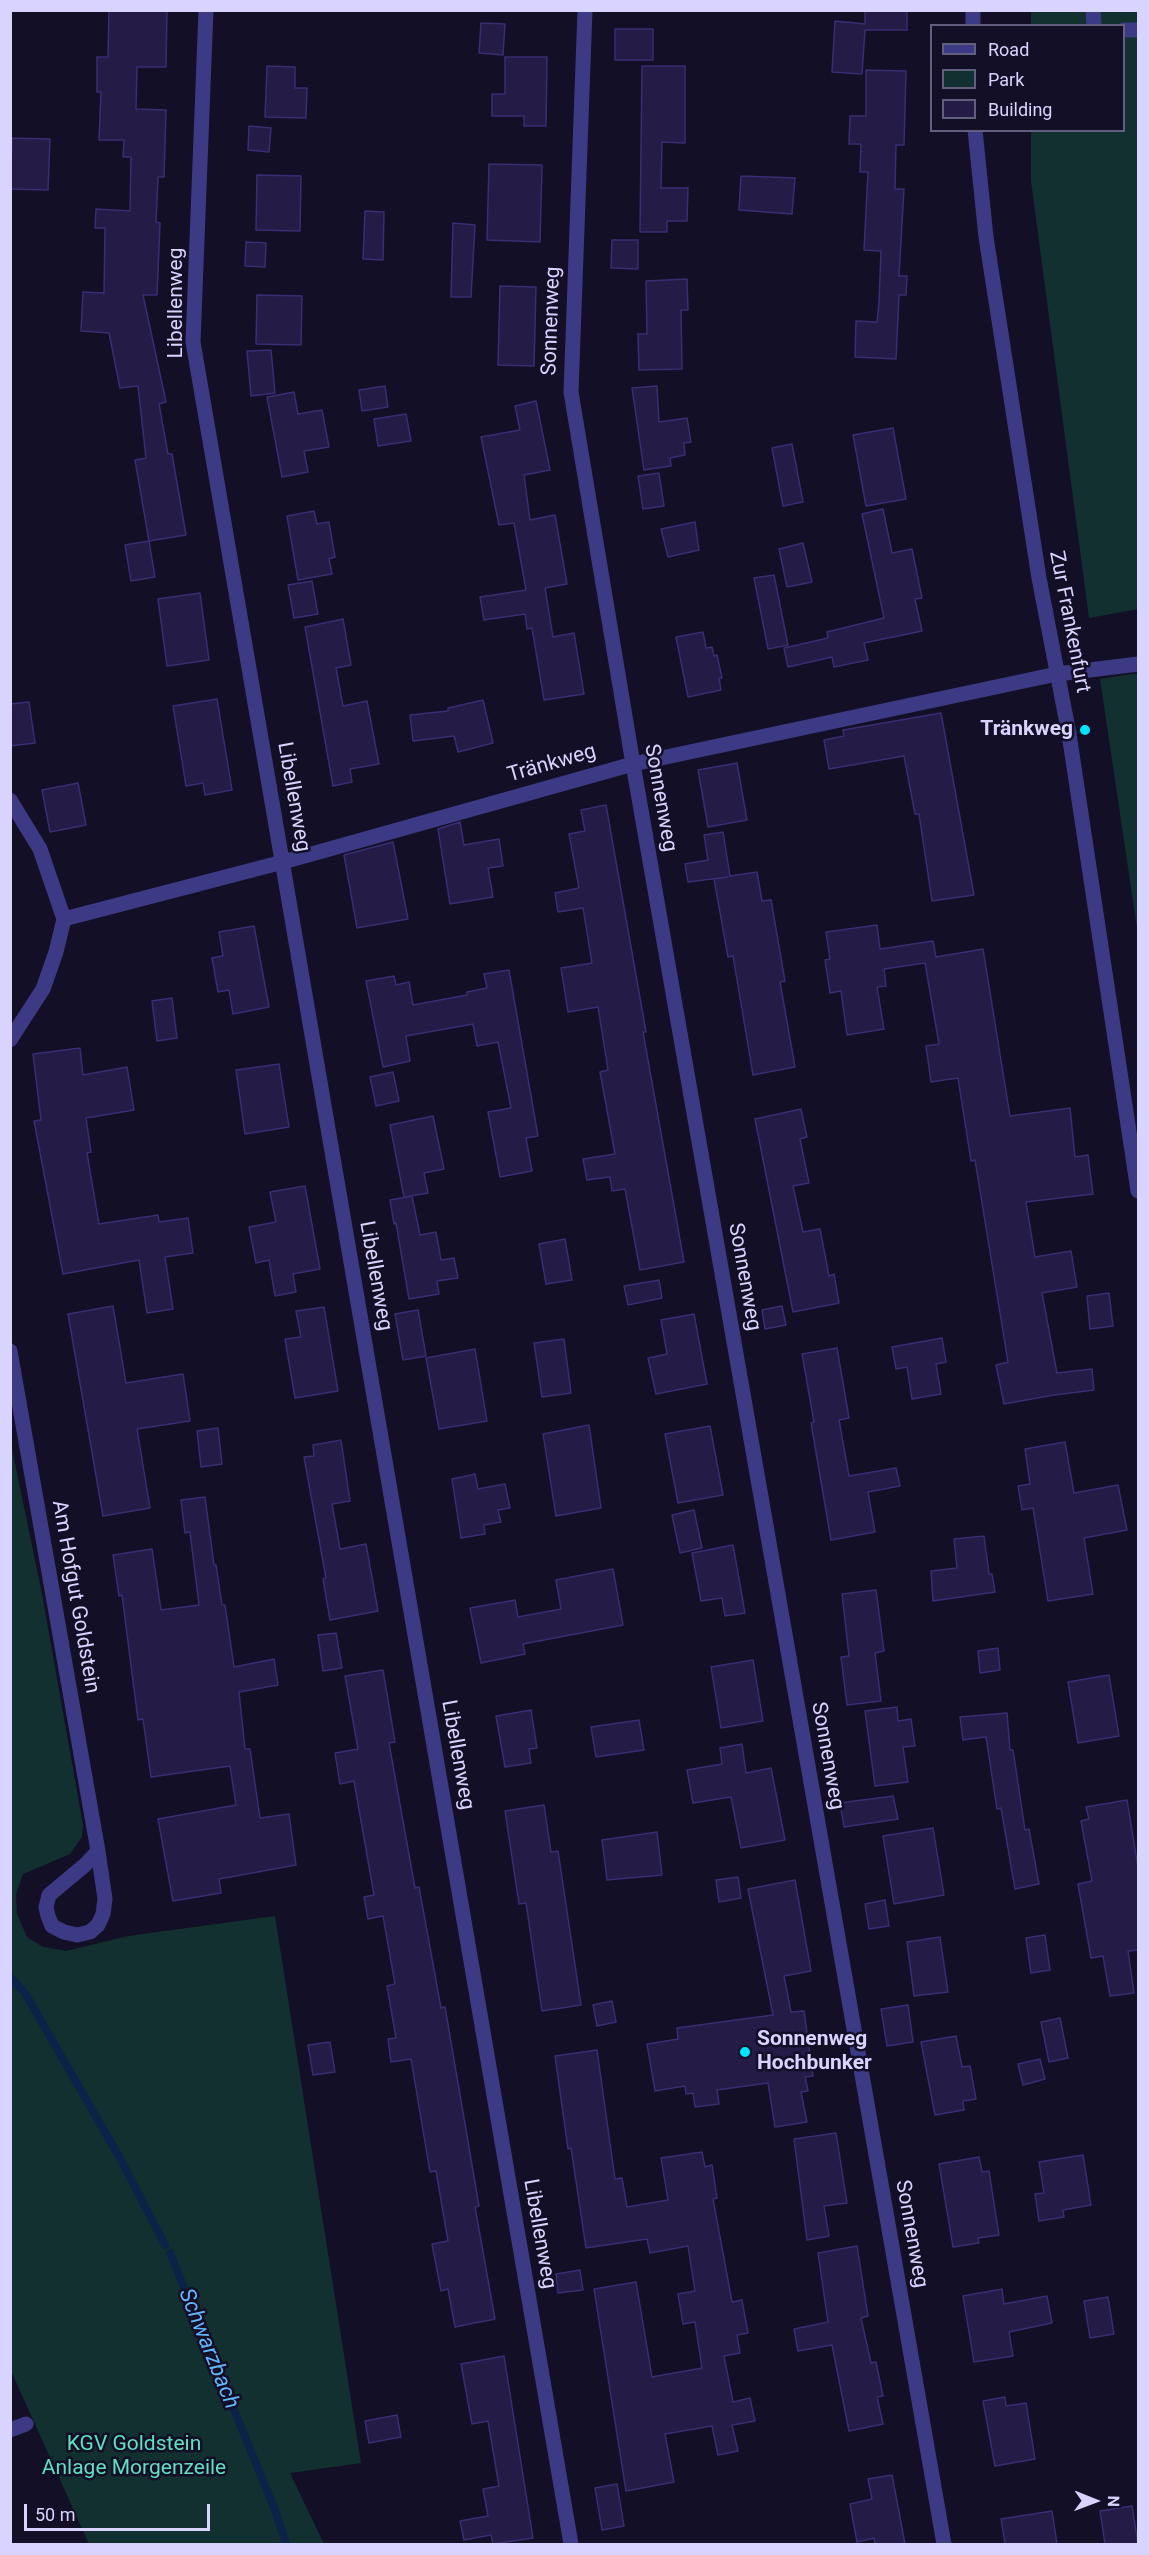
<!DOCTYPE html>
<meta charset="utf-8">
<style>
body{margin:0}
#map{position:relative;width:1149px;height:2555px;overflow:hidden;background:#130f26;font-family:Roboto,sans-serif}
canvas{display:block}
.frame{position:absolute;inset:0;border:12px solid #d9d4ff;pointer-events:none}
.legend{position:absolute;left:930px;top:24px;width:195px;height:108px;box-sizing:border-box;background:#130f26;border:2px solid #625e7d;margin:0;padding:8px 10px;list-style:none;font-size:18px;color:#d9d4ff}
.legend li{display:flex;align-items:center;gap:12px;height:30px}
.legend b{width:30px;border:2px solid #625e7d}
.north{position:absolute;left:1065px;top:2471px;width:60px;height:60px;-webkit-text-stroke:4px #130f26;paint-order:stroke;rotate:91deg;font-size:16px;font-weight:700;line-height:24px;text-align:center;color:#d9d4ff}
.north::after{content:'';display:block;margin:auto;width:21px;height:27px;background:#d9d4ff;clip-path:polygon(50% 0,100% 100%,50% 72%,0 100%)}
.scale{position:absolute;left:24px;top:2504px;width:186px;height:27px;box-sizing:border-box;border:3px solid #d9d4ff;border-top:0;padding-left:8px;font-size:18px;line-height:21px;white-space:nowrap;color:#d9d4ff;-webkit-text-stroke:4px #130f26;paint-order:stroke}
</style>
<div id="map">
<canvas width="1149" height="2555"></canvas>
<div class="frame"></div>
<ul class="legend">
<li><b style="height:8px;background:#3d3a85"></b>Road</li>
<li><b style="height:16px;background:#12302f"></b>Park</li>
<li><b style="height:16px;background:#241b47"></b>Building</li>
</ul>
<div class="north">N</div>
<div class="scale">50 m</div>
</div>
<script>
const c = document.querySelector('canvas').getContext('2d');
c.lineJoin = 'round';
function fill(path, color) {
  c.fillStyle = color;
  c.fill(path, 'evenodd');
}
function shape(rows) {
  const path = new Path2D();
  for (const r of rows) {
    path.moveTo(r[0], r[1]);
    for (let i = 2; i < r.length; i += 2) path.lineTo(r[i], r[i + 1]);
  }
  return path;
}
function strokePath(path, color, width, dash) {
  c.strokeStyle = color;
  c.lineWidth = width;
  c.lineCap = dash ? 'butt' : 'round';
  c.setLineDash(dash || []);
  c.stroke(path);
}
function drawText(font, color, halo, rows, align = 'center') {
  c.font = font + ' Roboto,sans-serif';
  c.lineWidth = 5;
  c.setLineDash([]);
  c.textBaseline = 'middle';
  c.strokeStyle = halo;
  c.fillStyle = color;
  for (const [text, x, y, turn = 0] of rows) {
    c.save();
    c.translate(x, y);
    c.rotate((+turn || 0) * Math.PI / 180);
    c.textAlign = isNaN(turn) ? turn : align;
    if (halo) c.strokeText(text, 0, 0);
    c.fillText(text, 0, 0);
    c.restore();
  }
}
fill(shape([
 [1031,11,1138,11,1138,609,1089,618,1031,181,1031,131,1124,130,1124,26,1031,25],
 [1138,673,1138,935,1100,679],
 [11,1444,42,1594,83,1825,82,1837,70,1854,23,1874,16,1894,17,1914,27,1937,43,1947,66,1951,128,1936,275,1916,361,2463,290,2473,324,2544,89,2544,11,2371]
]), '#12302f');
strokePath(shape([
 [10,1977,25,1993,121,2160,165,2245],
 [170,2253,275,2510,286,2544]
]), '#0c2248', 8);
const building = shape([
 [109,10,167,10,166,67,137,67,136,109,166,110,164,177,158,177,156,222,160,223,157,295,143,295,166,402,159,404,168,454,172,454,186,535,149,541,135,460,146,458,138,386,120,388,109,333,81,331,83,292,104,293,105,228,95,228,96,209,130,211,131,157,123,157,124,140,99,140,101,92,97,92,97,57,108,57,109,10],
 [865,10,907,10,907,30,865,30,862,74,832,72,835,21,865,24,865,10],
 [481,23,505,24,503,55,479,53,481,23],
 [615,29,653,29,653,60,615,60,615,29],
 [505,57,547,57,546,126,524,126,524,116,492,116,492,94,505,94,505,57],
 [267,66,295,67,295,88,307,88,306,118,265,117,267,66],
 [642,66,685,66,685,143,662,142,661,188,688,188,687,221,667,221,667,232,640,232,642,66],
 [866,70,906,71,904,145,896,145,895,189,904,189,899,276,907,276,906,295,899,295,896,359,855,357,856,321,877,322,879,302,881,251,864,250,868,172,860,172,861,144,849,144,850,116,866,116,866,70],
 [249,126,271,128,269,152,248,150,249,126],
 [12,138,50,139,48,190,10,189,12,138],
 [489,164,542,165,540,242,487,240,489,164],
 [257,175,301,176,300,231,256,230,257,175],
 [741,176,795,178,792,214,739,210,741,176],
 [365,211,384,212,383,260,363,259,365,211],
 [453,223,475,225,471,297,451,297,453,223],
 [612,240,638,240,638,269,611,268,612,240],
 [246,242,266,243,265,267,245,266,246,242],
 [687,279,688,310,681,310,682,369,639,370,638,334,647,334,646,281,687,279],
 [500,286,536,287,534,366,498,365,500,286],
 [257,295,302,296,301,345,256,344,257,295],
 [271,350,275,393,251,396,247,351,271,350],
 [385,386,388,407,362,411,359,390,385,386],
 [657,386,659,422,687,418,691,442,684,443,685,455,670,458,671,466,644,470,632,388,657,386],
 [294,392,298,414,322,410,329,447,304,451,308,472,282,477,267,397,294,392],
 [536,401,550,470,524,475,530,520,555,515,567,584,545,588,553,637,574,633,584,694,544,700,532,628,527,629,525,614,484,620,480,597,526,590,514,523,499,525,481,437,520,430,515,406,536,401],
 [406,414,411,441,378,446,374,419,406,414],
 [893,428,906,499,866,506,853,435,893,428],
 [792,444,803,502,783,506,772,448,792,444],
 [659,473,664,506,643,509,638,476,659,473],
 [883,509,892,553,912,549,922,598,915,599,922,631,864,643,868,660,834,667,832,657,788,667,784,648,828,638,827,632,884,618,862,514,883,509],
 [314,511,317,524,329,522,335,557,329,559,332,574,298,580,287,516,314,511],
 [695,522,699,550,668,557,661,529,695,522],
 [149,541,155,577,131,581,125,545,149,541],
 [803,543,812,582,787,587,779,549,803,543],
 [774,575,788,645,768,649,754,578,774,575],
 [312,581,318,614,294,618,288,585,312,581],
 [200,593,209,660,167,666,158,599,200,593],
 [343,619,351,665,336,668,343,706,367,701,379,764,350,769,352,782,333,786,305,627,343,619],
 [703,632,706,648,712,647,714,656,717,655,722,678,719,678,721,690,688,697,676,637,703,632],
 [217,699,232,790,205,795,203,783,186,786,173,706,217,699],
 [483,700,493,743,458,752,454,736,413,741,410,715,448,711,448,708,483,700],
 [29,702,35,743,10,746,10,704,29,702],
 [941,713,974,895,932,901,919,814,915,814,904,756,829,769,824,740,844,736,843,730,941,713],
 [737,763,747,820,708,827,698,770,737,763],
 [78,783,86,825,50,832,42,790,78,783],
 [606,805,646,1032,643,1032,684,1262,640,1270,625,1189,612,1191,610,1177,587,1180,583,1159,615,1154,600,1072,608,1070,598,1007,568,1012,561,968,592,963,583,908,558,912,555,893,579,888,569,834,585,831,581,810,606,805],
 [460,822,464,845,499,839,503,866,488,868,493,897,450,904,438,829,460,822],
 [723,832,730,876,757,872,762,901,771,900,785,981,780,982,795,1067,753,1075,733,956,728,957,714,879,728,877,688,882,685,864,708,860,704,835,723,832],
 [393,842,408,919,357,928,344,855,393,842],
 [877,925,880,949,933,941,936,957,983,949,1010,1116,1070,1108,1075,1157,1088,1155,1093,1194,1026,1202,1035,1257,1071,1251,1077,1287,1042,1293,1057,1373,1092,1369,1094,1390,1054,1395,1004,1404,996,1365,1008,1362,975,1160,971,1161,958,1078,931,1082,926,1046,939,1044,925,963,884,969,886,986,877,987,884,1029,847,1035,841,991,830,993,825,960,830,959,826,932,877,925],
 [254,926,269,1007,233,1014,229,990,218,992,212,958,223,956,219,932,254,926],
 [509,970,538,1136,526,1138,532,1171,500,1177,488,1112,511,1108,498,1042,477,1046,473,1024,406,1036,410,1061,383,1067,366,981,394,976,396,985,409,982,413,1005,467,995,467,992,487,988,484,974,509,970],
 [172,998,177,1038,157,1041,152,1001,172,998],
 [80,1048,83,1075,127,1067,134,1110,86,1118,91,1152,87,1153,99,1224,158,1215,159,1222,188,1218,193,1253,165,1257,173,1309,147,1313,139,1260,63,1274,34,1121,41,1120,33,1054,80,1048],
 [279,1064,289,1127,245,1134,236,1070,279,1064],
 [393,1072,399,1101,376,1106,370,1077,393,1072],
 [801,1109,807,1137,800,1139,809,1183,793,1186,803,1232,820,1229,829,1276,834,1274,839,1303,793,1312,755,1119,801,1109],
 [433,1116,444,1169,424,1173,428,1193,404,1197,390,1125,433,1116],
 [305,1186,320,1269,293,1274,296,1292,275,1296,269,1260,256,1263,249,1227,276,1222,270,1192,305,1186],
 [412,1196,420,1235,436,1232,441,1260,454,1258,458,1278,437,1281,439,1294,409,1299,396,1223,394,1224,390,1200,412,1196],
 [565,1239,572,1280,546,1284,539,1244,565,1239],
 [659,1280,662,1298,628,1305,624,1286,659,1280],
 [1109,1293,1113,1326,1090,1329,1087,1296,1109,1293],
 [113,1306,126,1383,183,1374,190,1421,137,1429,150,1508,103,1516,68,1314,113,1306],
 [782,1306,786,1325,765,1329,762,1310,782,1306],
 [324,1307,338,1391,295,1398,285,1339,301,1337,296,1311,324,1307],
 [418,1310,426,1356,403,1360,395,1314,418,1310],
 [694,1314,707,1384,656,1394,648,1358,667,1354,661,1320,694,1314],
 [942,1338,946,1362,936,1364,941,1394,912,1399,907,1367,896,1369,892,1347,942,1338],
 [564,1339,571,1393,542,1397,534,1343,564,1339],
 [837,1348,849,1418,839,1420,849,1476,896,1468,900,1486,868,1492,875,1532,831,1540,811,1423,814,1422,802,1354,837,1348],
 [475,1349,487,1421,439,1429,426,1358,475,1349],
 [589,1425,601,1508,556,1516,543,1434,589,1425],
 [710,1426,723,1495,678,1503,665,1434,710,1426],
 [218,1428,222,1464,201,1467,197,1431,218,1428],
 [341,1440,350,1501,332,1504,340,1549,366,1544,378,1611,330,1620,323,1579,326,1578,304,1457,314,1456,313,1445,341,1440],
 [1065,1442,1074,1493,1118,1485,1127,1530,1084,1538,1093,1594,1048,1601,1033,1508,1022,1510,1018,1486,1030,1484,1025,1449,1065,1442],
 [475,1474,478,1489,505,1484,510,1508,498,1510,501,1522,484,1525,485,1534,461,1538,452,1479,475,1474],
 [205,1497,214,1565,216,1565,222,1605,225,1605,234,1667,274,1659,278,1685,239,1692,245,1749,250,1749,260,1818,289,1814,296,1865,219,1879,221,1893,173,1901,158,1819,236,1805,230,1766,151,1777,143,1719,138,1720,122,1595,119,1596,113,1555,152,1549,161,1610,199,1605,190,1532,185,1533,181,1500,205,1497],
 [694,1510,702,1548,680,1553,672,1515,694,1510],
 [984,1536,989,1574,992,1574,995,1592,933,1601,931,1571,957,1568,954,1539,984,1536],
 [733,1545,745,1613,725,1616,722,1598,701,1601,692,1553,733,1545],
 [613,1569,623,1625,523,1644,525,1654,481,1663,470,1608,515,1600,518,1617,561,1609,556,1580,613,1569],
 [876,1590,884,1651,875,1653,881,1701,847,1705,841,1657,849,1656,842,1594,876,1590],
 [336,1633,342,1668,323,1671,318,1635,336,1633],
 [998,1648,1000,1670,980,1673,978,1651,998,1648],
 [753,1660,763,1721,721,1728,711,1667,753,1660],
 [383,1670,395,1742,389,1743,415,1888,419,1887,441,2008,445,2007,479,2206,475,2207,495,2319,455,2327,448,2289,441,2291,432,2244,448,2241,436,2171,430,2172,411,2059,391,2062,388,2039,396,2038,387,1986,395,1984,383,1916,368,1919,364,1897,374,1895,354,1781,340,1784,335,1753,358,1749,345,1676,383,1670],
 [1109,1675,1119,1736,1078,1743,1068,1682,1109,1675],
 [897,1707,898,1721,911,1719,915,1746,903,1747,908,1782,875,1786,865,1711,897,1707],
 [531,1710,537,1748,529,1749,531,1763,505,1767,496,1716,531,1710],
 [1007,1713,1010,1750,1013,1750,1025,1830,1029,1829,1039,1884,1015,1889,1001,1808,997,1809,986,1737,963,1740,960,1717,1007,1713],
 [639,1720,644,1750,596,1757,591,1727,639,1720],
 [742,1744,746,1773,771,1768,785,1840,741,1848,731,1797,693,1803,687,1770,722,1764,720,1748,742,1744],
 [893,1796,898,1819,844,1827,840,1803,893,1796],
 [1127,1800,1138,1867,1138,1950,1128,1951,1134,1993,1110,1996,1103,1956,1091,1958,1078,1884,1092,1881,1081,1821,1089,1819,1086,1807,1127,1800],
 [544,1805,551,1852,558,1851,581,2005,542,2011,526,1903,519,1904,505,1811,544,1805],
 [933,1828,944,1895,894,1904,883,1836,933,1828],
 [657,1832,662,1875,607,1880,602,1840,657,1832],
 [738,1877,741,1898,719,1902,716,1880,738,1877],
 [795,1880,811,1971,784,1976,791,2012,804,2011,813,2076,805,2077,808,2091,801,2092,807,2122,775,2127,768,2083,717,2090,719,2104,695,2107,693,2093,686,2094,685,2086,655,2091,647,2044,678,2039,677,2028,773,2015,748,1889,795,1880],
 [885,1900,889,1926,869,1929,865,1904,885,1900],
 [1045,1935,1050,1970,1031,1973,1026,1938,1045,1935],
 [940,1937,948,1992,914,1996,907,1942,940,1937],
 [612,2001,616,2022,597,2026,593,2005,612,2001],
 [908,2005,913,2042,887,2046,881,2009,908,2005],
 [1060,2018,1068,2058,1049,2062,1041,2022,1060,2018],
 [956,2036,962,2067,970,2066,976,2099,963,2101,964,2110,935,2115,921,2042,956,2036],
 [330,2042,335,2072,313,2075,308,2045,330,2042],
 [597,2050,615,2179,622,2178,627,2207,668,2200,661,2158,702,2152,705,2167,712,2165,717,2198,713,2199,732,2302,742,2300,748,2333,737,2335,740,2353,724,2356,733,2402,750,2398,755,2421,732,2425,738,2451,718,2455,712,2426,665,2434,674,2482,626,2491,594,2289,636,2282,652,2377,702,2368,695,2322,683,2324,678,2294,695,2291,688,2246,650,2253,647,2239,586,2248,571,2148,568,2149,555,2056,597,2050],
 [1040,2059,1045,2079,1023,2085,1018,2064,1040,2059],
 [836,2133,847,2203,824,2206,829,2236,807,2240,794,2139,836,2133],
 [1083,2155,1091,2205,1063,2210,1064,2217,1039,2221,1035,2194,1044,2193,1039,2162,1083,2155],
 [979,2157,982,2172,989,2171,999,2235,978,2238,979,2243,953,2247,939,2164,979,2157],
 [857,2246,868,2316,861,2318,871,2363,876,2362,883,2396,877,2397,883,2424,849,2431,832,2345,798,2351,794,2329,828,2322,818,2253,857,2246],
 [580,2270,583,2290,558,2293,556,2274,580,2270],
 [1002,2289,1004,2304,1047,2296,1052,2323,1009,2332,1013,2356,974,2362,963,2296,1002,2289],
 [1108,2297,1114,2334,1090,2338,1084,2301,1108,2297],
 [504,2356,533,2538,493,2544,491,2535,464,2540,460,2521,488,2516,483,2489,499,2486,488,2421,472,2424,461,2364,504,2356],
 [1005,2397,1006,2406,1026,2403,1035,2459,995,2466,983,2401,1005,2397],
 [397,2415,401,2437,369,2443,365,2421,397,2415],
 [892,2475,905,2544,875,2544,874,2538,857,2542,850,2504,872,2499,868,2479,892,2475],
 [617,2484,624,2526,602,2530,595,2488,617,2484],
 [1132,2506,1138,2544,1105,2544,1100,2511,1132,2506],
 [1052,2511,1057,2544,1005,2544,1001,2519,1052,2511]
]);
fill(building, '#241b47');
strokePath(building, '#3b2d73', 1.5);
strokePath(shape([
 [206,10,193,342,571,2544],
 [585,10,571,392,633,764,944,2544],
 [1093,10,1094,26],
 [973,26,973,10],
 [1124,30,1138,30],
 [975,130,986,237,1039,578,1069,734,1138,1191],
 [10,800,40,849,64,919],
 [64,919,283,862,633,764,1057,674,1138,664],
 [10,1040,43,989,56,952,64,919],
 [10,1351,98,1851,105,1899,103,1914,98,1925,90,1932,77,1935,64,1932,52,1926,48,1916,46,1907,49,1895,85,1865,98,1851],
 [10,2430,26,2424]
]), '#3d3a85', 15);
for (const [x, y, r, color] of [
 [1085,730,6,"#00e5ff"],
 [745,2052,6,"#00e5ff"]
]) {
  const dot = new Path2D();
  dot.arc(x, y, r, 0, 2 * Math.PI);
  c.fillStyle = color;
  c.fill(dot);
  strokePath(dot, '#130f26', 2);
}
drawText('21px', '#d9d4ff', '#130f26', [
 ["Libellenweg",177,303,-90],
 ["Sonnenweg",552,321,-88],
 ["Zur Frankenfurt",1069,622,79],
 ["Tränkweg",552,764,-16],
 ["Libellenweg",293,797,80],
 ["Sonnenweg",660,798,80],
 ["Libellenweg",375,1276,80],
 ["Sonnenweg",744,1277,80],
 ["Am Hofgut Goldstein",75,1597,80],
 ["Libellenweg",457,1755,80],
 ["Sonnenweg",827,1756,80],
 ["Libellenweg",539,2234,80],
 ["Sonnenweg",911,2234,80]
]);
drawText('bold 21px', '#d9d4ff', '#130f26', [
 ["Tränkweg",1073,730],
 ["Sonnenweg",757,2040,"left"],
 ["Hochbunker",757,2064,"left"]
], 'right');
drawText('21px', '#5fe0c0', '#130f26', [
 ["KGV Goldstein",134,2445],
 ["Anlage Morgenzeile",134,2469]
]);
drawText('italic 22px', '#62b6ff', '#130f26', [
 ["Schwarzbach",208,2349,68]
]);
</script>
